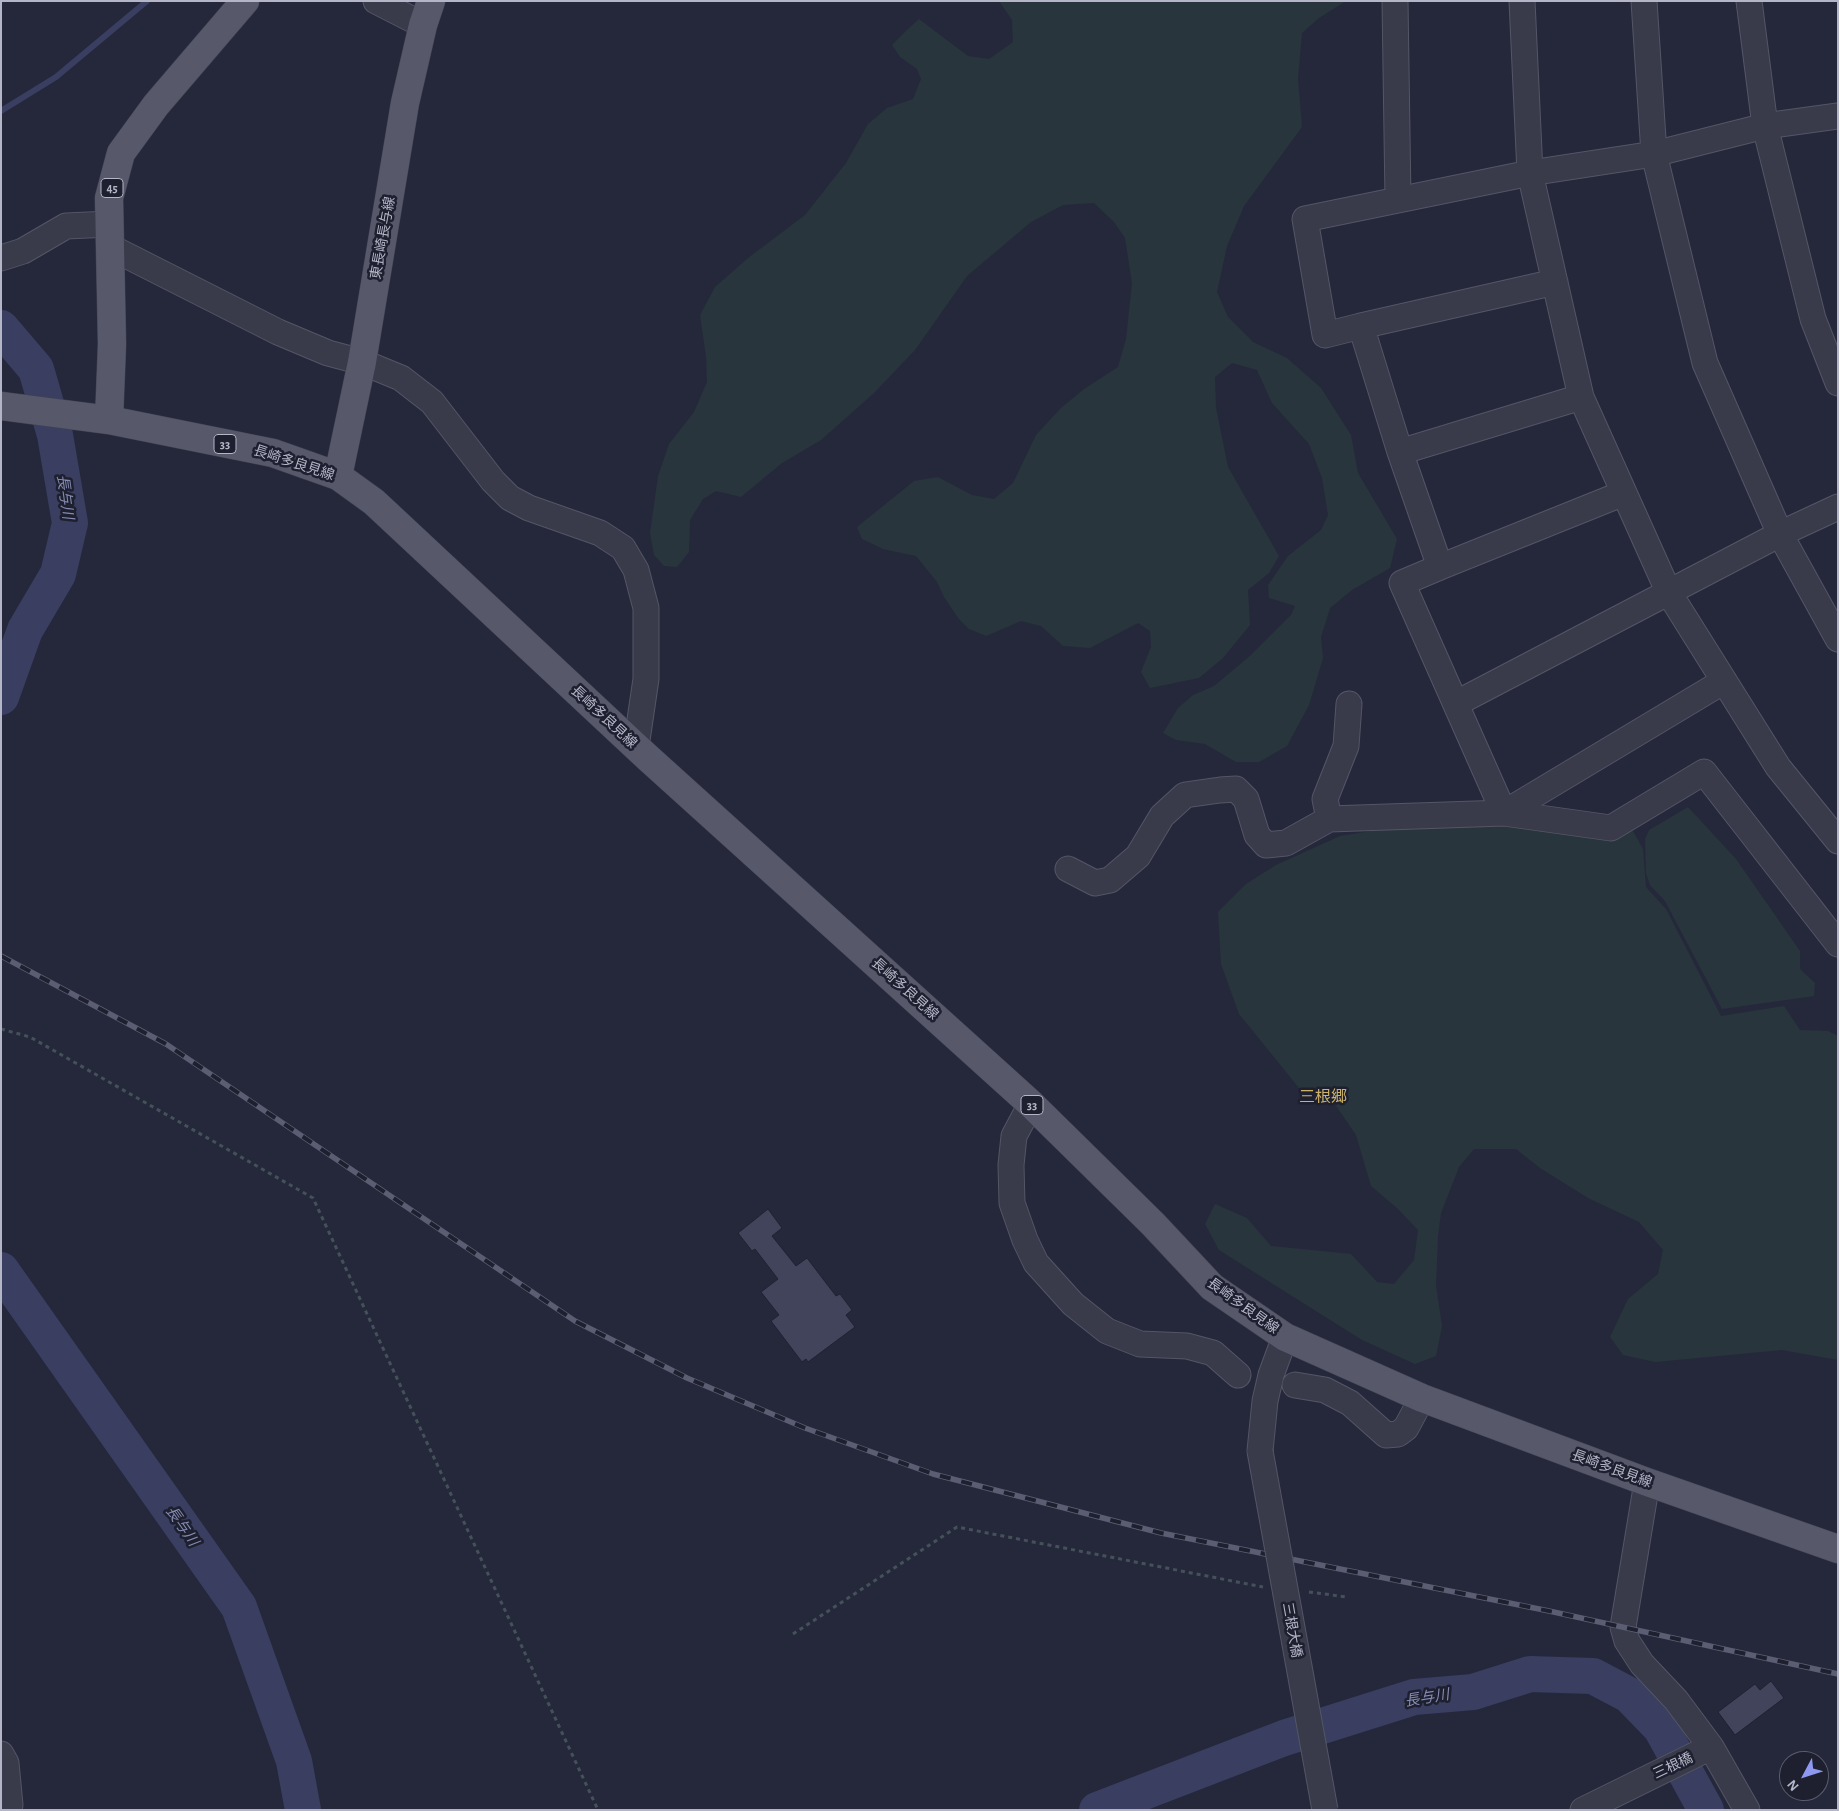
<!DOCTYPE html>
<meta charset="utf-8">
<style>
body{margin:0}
#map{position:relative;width:1839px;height:1811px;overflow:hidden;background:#25283b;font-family:"Alegreya Sans",sans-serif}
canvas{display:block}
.frame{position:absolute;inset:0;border:2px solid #b4b6c7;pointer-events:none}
.north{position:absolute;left:1779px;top:1751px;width:50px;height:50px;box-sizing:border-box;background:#1e2030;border:1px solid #5a5c6c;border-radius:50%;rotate:230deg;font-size:14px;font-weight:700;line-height:20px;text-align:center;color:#b4b6c7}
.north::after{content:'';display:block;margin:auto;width:18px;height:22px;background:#8f98f1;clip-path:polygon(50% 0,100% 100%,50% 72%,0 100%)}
</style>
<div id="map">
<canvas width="1839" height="1811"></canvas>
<div class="frame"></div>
<div class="north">N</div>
</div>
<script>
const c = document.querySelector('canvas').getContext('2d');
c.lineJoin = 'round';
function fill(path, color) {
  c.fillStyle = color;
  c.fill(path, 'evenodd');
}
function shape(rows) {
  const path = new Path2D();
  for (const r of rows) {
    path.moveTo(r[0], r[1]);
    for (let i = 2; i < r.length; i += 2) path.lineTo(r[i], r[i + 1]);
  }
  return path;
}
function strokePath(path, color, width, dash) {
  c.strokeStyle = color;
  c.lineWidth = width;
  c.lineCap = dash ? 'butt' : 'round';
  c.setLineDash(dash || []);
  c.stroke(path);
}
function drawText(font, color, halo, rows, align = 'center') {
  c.font = font + ' "Alegreya Sans","Noto Sans JP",sans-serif';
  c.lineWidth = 5;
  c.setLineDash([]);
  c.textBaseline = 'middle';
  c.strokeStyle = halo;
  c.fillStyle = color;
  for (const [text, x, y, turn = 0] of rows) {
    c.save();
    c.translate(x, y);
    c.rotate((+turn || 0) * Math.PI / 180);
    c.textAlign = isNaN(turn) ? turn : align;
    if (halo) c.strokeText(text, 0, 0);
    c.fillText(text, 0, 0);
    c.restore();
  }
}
fill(shape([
 [999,1,1346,1,1319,18,1302,33,1298,79,1302,127,1244,206,1227,246,1217,292,1228,317,1253,342,1287,358,1321,388,1351,435,1358,473,1397,539,1390,568,1352,590,1330,608,1321,637,1323,658,1309,705,1287,746,1259,762,1236,762,1205,744,1176,740,1163,733,1178,708,1193,695,1214,686,1251,655,1291,615,1295,606,1269,598,1268,585,1288,556,1321,530,1328,515,1322,478,1309,444,1272,403,1257,370,1232,363,1215,377,1216,408,1228,467,1279,556,1269,573,1248,590,1250,625,1223,658,1199,678,1150,688,1141,672,1151,647,1150,631,1138,623,1090,648,1063,646,1041,626,1021,621,986,636,969,629,958,618,944,597,937,582,916,556,883,549,862,539,857,527,914,481,938,477,972,495,994,499,1013,483,1036,435,1061,408,1084,389,1118,367,1126,339,1132,283,1125,238,1114,222,1094,203,1063,205,1031,222,967,276,915,350,874,393,821,440,782,463,741,497,716,491,703,499,690,520,689,552,677,567,664,566,654,555,650,533,658,476,669,444,694,412,707,382,706,357,700,315,715,287,748,258,805,215,846,163,868,124,887,108,913,99,921,79,917,69,900,57,892,45,908,29,919,19,968,56,989,59,1013,42,1012,20],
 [1688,807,1736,859,1800,951,1800,969,1815,983,1814,996,1722,1009,1665,901,1650,885,1646,873,1645,839,1649,830],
 [1498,822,1601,839,1633,831,1643,849,1646,887,1666,909,1721,1016,1784,1006,1800,1030,1828,1031,1838,1036,1838,1360,1782,1350,1655,1362,1623,1355,1610,1337,1628,1299,1658,1274,1663,1250,1639,1222,1588,1198,1540,1168,1516,1149,1474,1149,1459,1167,1441,1213,1438,1236,1436,1286,1442,1326,1436,1356,1415,1364,1362,1340,1219,1250,1205,1224,1215,1204,1247,1218,1271,1246,1351,1254,1377,1282,1394,1284,1414,1260,1418,1230,1397,1208,1371,1186,1356,1135,1330,1097,1299,1088,1239,1014,1221,964,1218,912,1246,884,1276,865,1340,836,1383,829]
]), '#28353d');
strokePath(shape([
 [1,111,56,77,147,1]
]), '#3a3e61', 6);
strokePath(shape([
 [1,328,36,369,55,435,70,523,58,574,25,630,1,697],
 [1,1270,239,1607,294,1761,303,1810],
 [1097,1810,1284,1738,1414,1697,1473,1692,1530,1674,1593,1676,1629,1695,1661,1728,1706,1810]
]), '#3a3e61', 36);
const building = shape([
 [768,1209,782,1228,772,1236,796,1266,807,1258,836,1296,840,1294,852,1310,846,1315,855,1327,808,1362,806,1359,802,1362,771,1321,779,1315,761,1292,778,1279,755,1249,752,1251,738,1233,768,1209],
 [1771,1681,1784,1698,1735,1735,1718,1712,1755,1684,1760,1690,1771,1681]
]);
fill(building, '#41445b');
strokePath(building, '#202232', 1);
const minor = shape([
 [376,1,423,25],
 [1395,1,1398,200],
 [1522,1,1530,173,1581,397,1669,593,1778,767,1838,841],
 [1644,1,1654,154,1705,363,1780,534,1838,639],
 [1749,1,1765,126,1813,319,1838,383],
 [1838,116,1765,126,1654,154,1530,173,1305,219,1325,335,1361,326,1400,452,1440,567,1402,583,1504,813,1611,828,1704,772,1838,944],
 [110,247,278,332,328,353,362,362,401,378,432,402,493,481,510,498,529,508,600,533,623,548,636,570,646,608,646,679,636,747],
 [1,258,23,251,66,226,110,224],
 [1361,326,1555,282],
 [1400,452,1581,397],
 [1440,567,1624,493],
 [1457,703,1780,534,1838,507],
 [1329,819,1325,799,1346,746,1349,704],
 [1068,869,1095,883,1110,880,1138,856,1162,816,1185,795,1220,790,1236,789,1246,799,1257,835,1266,845,1286,843,1329,819,1504,813,1724,681],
 [1031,1104,1014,1136,1011,1165,1012,1203,1025,1240,1036,1263,1073,1304,1107,1331,1140,1344,1187,1346,1213,1353,1238,1375],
 [1295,1385,1325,1390,1350,1403,1386,1435,1398,1434,1406,1428,1422,1398],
 [1260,1451,1265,1401,1271,1375,1285,1337],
 [1647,1482,1623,1627,1627,1641,1642,1664,1676,1700,1711,1747,1747,1810],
 [1,1754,6,1763,10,1805],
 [1583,1810,1711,1747]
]);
const major = shape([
 [1,406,109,420,273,453,338,476,374,502,647,757,1031,1104,1153,1224,1212,1287,1285,1337,1422,1398,1647,1482,1838,1549],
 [109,420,112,344,109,198,121,153,156,105,245,1],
 [338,476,362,362,405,103,423,25,431,1]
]);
strokePath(minor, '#545666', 27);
strokePath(major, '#424454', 29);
strokePath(shape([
 [1,1029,30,1037,313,1198,598,1810],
 [1309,1592,1347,1597],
 [793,1634,957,1527,1263,1587]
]), '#455159', 3, [4, 4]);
strokePath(minor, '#393b4b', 25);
strokePath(major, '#57596b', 28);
const rail = shape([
 [1,956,166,1044,575,1321,687,1378,805,1428,933,1474,1161,1533,1549,1611,1838,1674]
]);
strokePath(rail, '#5b5e72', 5.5);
strokePath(rail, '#1e2030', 4, [11]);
const minorBridge = shape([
 [1260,1451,1325,1810]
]);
strokePath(minorBridge, '#545666', 27, []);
strokePath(minorBridge, '#393b4b', 25);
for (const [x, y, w] of [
 [112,188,22],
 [225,444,22],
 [1032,1105,22]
]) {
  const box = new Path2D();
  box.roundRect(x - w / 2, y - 9.5, w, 19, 4);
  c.fillStyle = '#1e2030';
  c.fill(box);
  strokePath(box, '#b4b6c7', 1);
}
drawText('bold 12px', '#b4b6c7', null, [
 ["45",112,188],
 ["33",225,444],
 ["33",1032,1105]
]);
drawText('14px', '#b4b6c7', '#1e2030', [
 ["東長崎長与線",383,238,-80],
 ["長崎多良見線",294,463,18],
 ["長崎多良見線",604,717,43],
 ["長崎多良見線",905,989,42],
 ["長崎多良見線",1243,1306,36],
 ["長崎多良見線",1612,1469,20],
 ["三根大橋",1292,1630,80],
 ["三根橋",1673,1766,-25]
]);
drawText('italic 15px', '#858bb1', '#1e2030', [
 ["長与川",65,497,82],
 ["長与川",182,1526,55],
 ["長与川",1427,1698,-9]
]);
drawText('16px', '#cdb269', '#1e2030', [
 ["三根郷",1323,1097]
]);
</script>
